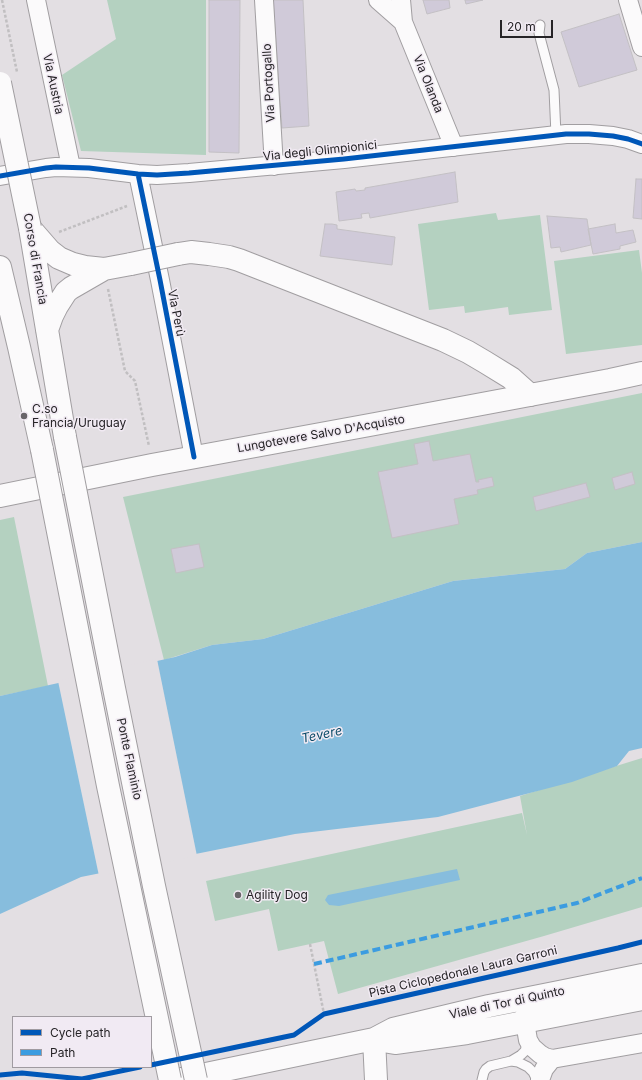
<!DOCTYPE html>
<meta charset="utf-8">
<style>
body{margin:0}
#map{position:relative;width:642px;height:1080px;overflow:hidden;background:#e3dfe3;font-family:Inter,sans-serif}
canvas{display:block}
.legend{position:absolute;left:12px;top:1016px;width:140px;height:52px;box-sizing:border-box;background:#f1eaf3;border:1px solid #a09ba1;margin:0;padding:5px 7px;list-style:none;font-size:12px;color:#262427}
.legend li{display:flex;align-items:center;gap:8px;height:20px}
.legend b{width:20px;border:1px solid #a09ba1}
.scale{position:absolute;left:500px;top:20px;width:53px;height:18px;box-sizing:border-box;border:2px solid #262427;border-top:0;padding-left:5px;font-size:12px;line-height:14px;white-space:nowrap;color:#262427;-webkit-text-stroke:3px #f1eaf3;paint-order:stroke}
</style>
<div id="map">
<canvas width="642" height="1080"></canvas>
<ul class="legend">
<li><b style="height:5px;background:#0057b8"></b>Cycle path</li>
<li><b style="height:5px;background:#3c9ce0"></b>Path</li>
</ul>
<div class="scale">20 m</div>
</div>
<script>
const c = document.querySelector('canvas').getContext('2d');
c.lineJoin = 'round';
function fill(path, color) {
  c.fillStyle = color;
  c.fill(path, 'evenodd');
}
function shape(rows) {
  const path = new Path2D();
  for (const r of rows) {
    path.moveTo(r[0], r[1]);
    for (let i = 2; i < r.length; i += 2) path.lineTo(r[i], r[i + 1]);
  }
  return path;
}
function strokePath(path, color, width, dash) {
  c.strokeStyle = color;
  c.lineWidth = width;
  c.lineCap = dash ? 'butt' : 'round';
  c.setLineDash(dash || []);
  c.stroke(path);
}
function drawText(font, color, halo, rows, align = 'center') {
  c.font = font + ' Inter,sans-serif';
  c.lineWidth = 3;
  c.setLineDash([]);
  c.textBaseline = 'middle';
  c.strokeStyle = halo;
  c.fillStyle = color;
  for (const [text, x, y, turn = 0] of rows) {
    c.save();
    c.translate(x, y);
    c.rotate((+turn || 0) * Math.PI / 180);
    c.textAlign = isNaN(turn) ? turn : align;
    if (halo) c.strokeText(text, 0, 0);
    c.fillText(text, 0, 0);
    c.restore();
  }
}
fill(shape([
 [107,0,206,0,206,155,81,151,62,75,116,39],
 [496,213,498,220,540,215,552,310,509,315,508,307,465,313,464,306,429,310,418,224],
 [639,250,642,273,642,345,566,354,554,261],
 [642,393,642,542,587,553,565,569,453,581,263,639,212,645,164,660,123,497],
 [14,517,48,686,0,696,0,520],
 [642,758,642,907,544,936,338,994,324,941,278,951,269,909,215,921,206,881,522,813,527,835,520,796]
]), '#b4d1c0');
fill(shape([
 [642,542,642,748,629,751,617,766,572,782,438,817,295,834,81,877,0,914,0,696,175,657,212,645,263,639,453,581,565,569,587,553],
 [457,869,460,880,339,906,329,905,325,900,328,895]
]), '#87bddd');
fill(shape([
 [157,659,197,856,99,876,58,681]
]), '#e3dfe3');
const building = shape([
 [209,0,240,0,239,153,209,152,209,0],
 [273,0,303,0,309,126,282,128,273,0],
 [423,0,449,0,450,8,427,14,423,0],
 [465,0,483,0,466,4,465,0],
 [619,14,637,70,579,87,561,32,619,14],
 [455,172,458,202,370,218,369,213,361,214,362,218,339,221,336,192,355,189,356,191,365,190,365,188,455,172],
 [636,179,642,179,642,219,633,218,636,179],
 [547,216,587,219,591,245,561,252,560,247,551,248,547,216],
 [325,224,332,224,337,225,337,229,395,237,392,265,320,256,325,224],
 [615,224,616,233,633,230,636,242,620,246,620,249,593,254,588,229,615,224],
 [429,441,433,461,470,454,476,482,479,482,478,480,492,477,494,486,477,490,478,494,454,499,459,524,392,538,378,472,418,464,414,444,429,441],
 [632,472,635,484,615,490,612,478,632,472],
 [586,483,590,497,536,511,533,497,586,483],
 [199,544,204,567,176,573,171,549,199,544]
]);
fill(building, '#d0cad9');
strokePath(building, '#c3c0c4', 1);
const service = shape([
 [540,25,539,33,541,41,554,90,556,135],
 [511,1061,518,1062,528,1067,533,1072,537,1080],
 [482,1080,484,1072,486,1069,490,1066,511,1061,521,1055,525,1051,528,1041]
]);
const minor = shape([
 [36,0,71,167],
 [264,0,274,166],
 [378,0,403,22],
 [401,0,403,22,454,147],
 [628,0,642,47],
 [138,174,160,280,194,457],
 [0,176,46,168,56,167,89,168,138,174,157,175,189,173,344,159,566,134,589,134,613,136,628,139,642,144],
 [642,981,637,986,632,989,531,1009,526,1012,524,1016,528,1040,532,1047,540,1054,545,1057,552,1059,642,1043],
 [540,1080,544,1069,552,1059]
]);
const secondary = shape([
 [0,496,152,465,375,424,610,380,642,373]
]);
const primary = shape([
 [30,228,65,437],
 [30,228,50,251,59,258,73,264,85,267,104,269],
 [178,254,191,252,209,254,229,257,239,260,443,340,468,352,485,362,511,378,530,395],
 [0,267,19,347,42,450],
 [47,330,52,316,57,306,66,292,71,288,104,269,131,264],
 [374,1039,376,1080],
 [377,1040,395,1043,467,1033,642,999],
 [177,1080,374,1039,393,1029,489,1006,564,991,642,975]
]);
strokePath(service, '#a19ea1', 11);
strokePath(minor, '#a19ea1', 20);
strokePath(secondary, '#a19ea1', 24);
strokePath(primary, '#a19ea1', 24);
strokePath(shape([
 [59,232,127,206],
 [108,289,125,371,135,381,149,446],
 [310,944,324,1014]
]), '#c1bfc1', 2.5, [3, 2]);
strokePath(service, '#fbfafb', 9);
strokePath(minor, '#fbfafb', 18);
strokePath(secondary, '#fbfafb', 22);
strokePath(primary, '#fbfafb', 22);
const primaryBridge = shape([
 [0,83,30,228],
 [131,264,178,254],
 [65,437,114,688,154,886,196,1080],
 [42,450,108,786,170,1080]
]);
strokePath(primaryBridge, '#a19ea1', 24, []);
strokePath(shape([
 [2,0,17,72]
]), '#c1bfc1', 2.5, [3, 2]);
strokePath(primaryBridge, '#fbfafb', 22);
strokePath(shape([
 [314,964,577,903,642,878]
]), '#3c9ce0', 4, [8, 4]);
strokePath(shape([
 [138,174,160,280,194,457],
 [0,176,46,168,56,167,89,168,138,174,157,175,189,173,344,159,566,134,589,134,613,136,628,139,642,144],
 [151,1065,294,1035,324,1014,618,948,642,942],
 [0,1075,22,1073,82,1079,140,1067]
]), '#0057b8', 5);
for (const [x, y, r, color] of [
 [24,416,4,"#686569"],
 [238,895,4,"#686569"]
]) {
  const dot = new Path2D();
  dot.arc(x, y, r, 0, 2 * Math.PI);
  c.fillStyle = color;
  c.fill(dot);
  strokePath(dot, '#f1eaf3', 1.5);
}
drawText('12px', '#262427', '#f1eaf3', [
 ["Via Portogallo",269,83,-93],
 ["Via Austria",53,84,78],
 ["Via Olanda",428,84,68],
 ["Via degli Olimpionici",320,151,-6],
 ["Corso di Francia",35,259,80],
 ["Via Perù",176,313,79],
 ["Lungotevere Salvo D'Acquisto",321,434,-10],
 ["Ponte Flaminio",129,759,78],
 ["Pista Ciclopedonale Laura Garroni",463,972,-13],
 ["Viale di Tor di Quinto",507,1003,-12]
]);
drawText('12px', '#262427', '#f1eaf3', [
 ["C.so",32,409],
 ["Francia/Uruguay",32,423],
 ["Agility Dog",246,895]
], 'left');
drawText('italic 13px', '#0d4c6a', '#f1eaf3', [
 ["Tevere",322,735,-12]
]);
</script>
